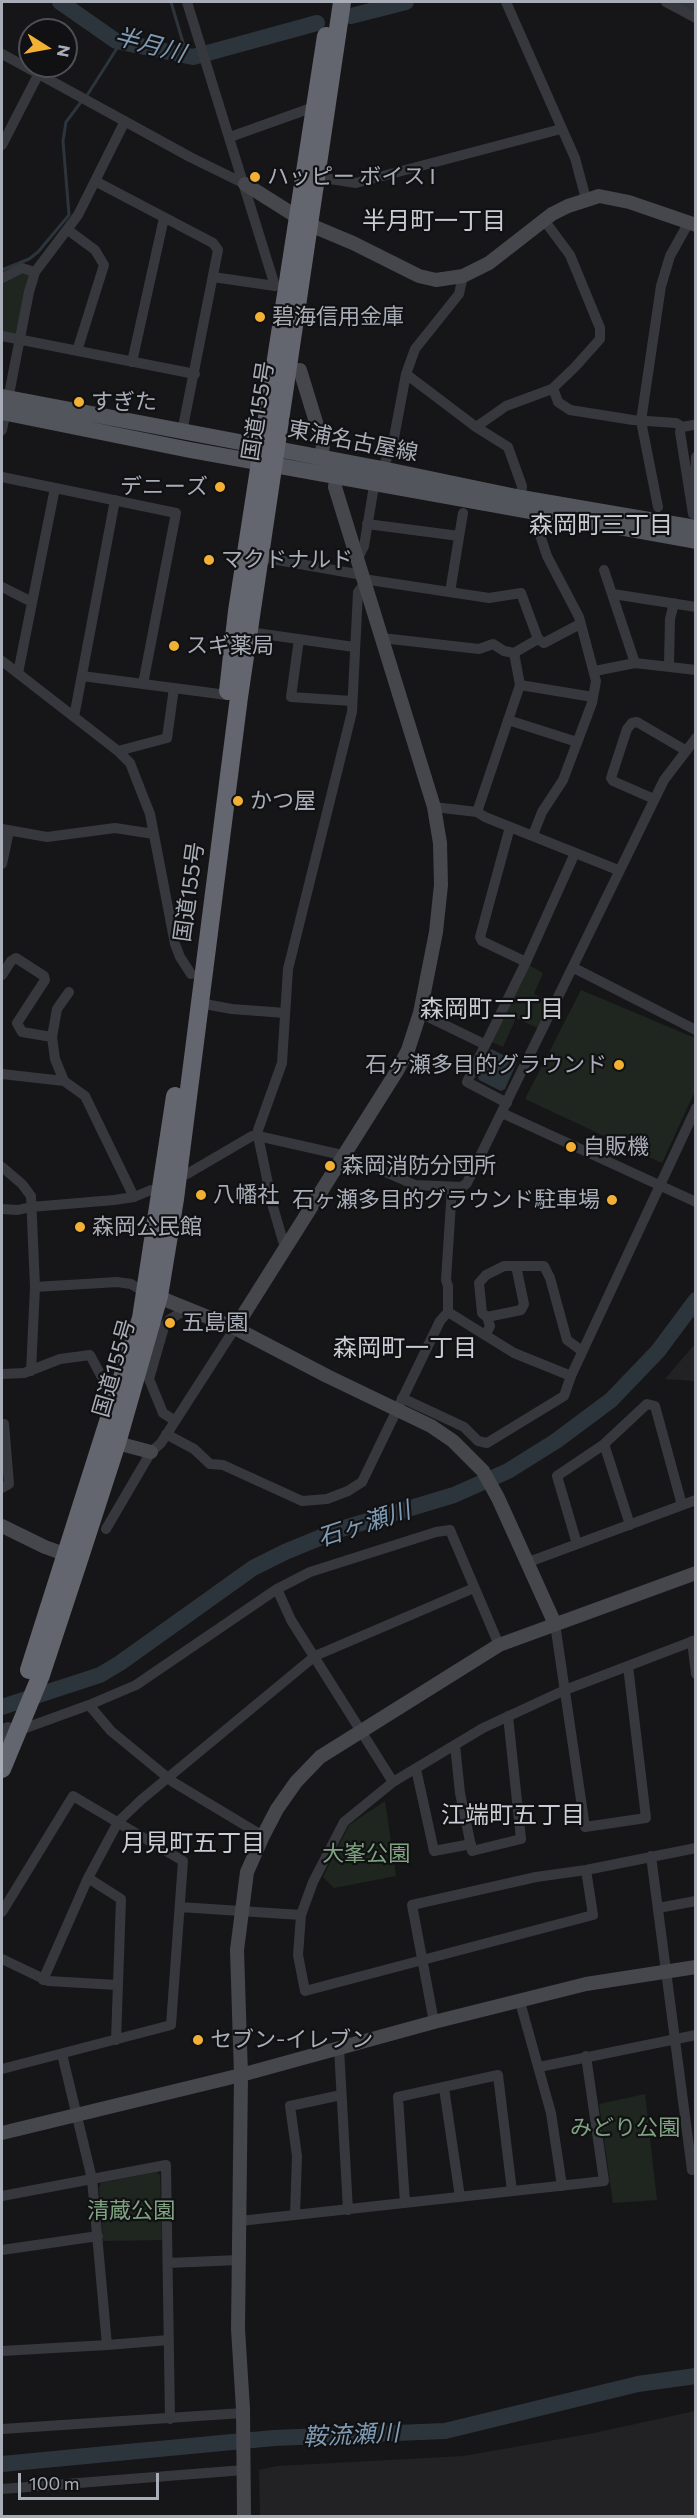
<!DOCTYPE html>
<meta charset="utf-8">
<style>
body{margin:0}
#map{position:relative;width:697px;height:2518px;overflow:hidden;background:#161618;font-family:Commissioner,sans-serif}
canvas{display:block}
.frame{position:absolute;inset:0;border:3px solid #a8adb8;pointer-events:none}
.north{position:absolute;left:18px;top:18px;width:60px;height:60px;box-sizing:border-box;background:#111113;border:2px solid #4d4f55;border-radius:50%;rotate:101deg;font-size:16px;font-weight:700;line-height:24px;text-align:center;color:#a8adb8}
.north::after{content:'';display:block;margin:auto;width:21px;height:27px;background:#f2b134;clip-path:polygon(50% 0,100% 100%,50% 72%,0 100%)}
.scale{position:absolute;left:18px;top:2473px;width:141px;height:27px;box-sizing:border-box;border:3px solid #a8adb8;border-top:0;padding-left:8px;font-size:18px;line-height:21px;white-space:nowrap;color:#a8adb8;-webkit-text-stroke:4px #111113;paint-order:stroke}
</style>
<div id="map">
<canvas width="697" height="2518"></canvas>
<div class="frame"></div>
<div class="north">N</div>
<div class="scale">100 m</div>
</div>
<script>
const c = document.querySelector('canvas').getContext('2d');
c.lineJoin = 'round';
function fill(path, color) {
  c.fillStyle = color;
  c.fill(path, 'evenodd');
}
function shape(rows) {
  const path = new Path2D();
  for (const r of rows) {
    path.moveTo(r[0], r[1]);
    for (let i = 2; i < r.length; i += 2) path.lineTo(r[i], r[i + 1]);
  }
  return path;
}
function strokePath(path, color, width, dash) {
  c.strokeStyle = color;
  c.lineWidth = width;
  c.lineCap = dash ? 'butt' : 'round';
  c.setLineDash(dash || []);
  c.stroke(path);
}
function drawText(font, color, halo, rows, align = 'center') {
  c.font = font + ' Commissioner,"Noto Sans JP",sans-serif';
  c.lineWidth = 4.5;
  c.setLineDash([]);
  c.textBaseline = 'middle';
  c.strokeStyle = halo;
  c.fillStyle = color;
  for (const [text, x, y, turn = 0] of rows) {
    c.save();
    c.translate(x, y);
    c.rotate((+turn || 0) * Math.PI / 180);
    c.textAlign = isNaN(turn) ? turn : align;
    if (halo) c.strokeText(text, 0, 0);
    c.fillText(text, 0, 0);
    c.restore();
  }
}
fill(shape([
 [695,1344,695,1381,665,1379,682,1359],
 [695,2411,695,2516,260,2516,259,2470,277,2466,463,2456,589,2434]
]), '#222225');
fill(shape([
 [22,268,35,272,20,340,2,336,2,278],
 [527,964,543,973,534,994,554,1003,542,1030,516,1018,503,1047,492,1042],
 [581,990,695,1038,695,1091,662,1163,525,1099],
 [385,1801,396,1876,334,1888,323,1877,349,1825],
 [645,2094,657,2200,613,2203,599,2104],
 [157,2172,160,2175,162,2240,103,2241,99,2188,101,2183]
]), '#1e261f');
fill(shape([
 [491,1049,517,1062,505,1089,501,1091,479,1080,478,1077]
]), '#2c353c');
strokePath(shape([
 [171,2,187,56],
 [86,97,121,42],
 [2,270,29,259,38,252,69,215,63,141,66,122,81,102]
]), '#2c353c', 3);
strokePath(shape([
 [60,2,116,41,193,57,317,23],
 [681,2,696,9],
 [351,16,406,2],
 [2,1707,100,1675,120,1663,253,1568,285,1552,341,1529,454,1495,508,1471,556,1441,611,1400,658,1351,696,1300],
 [2,2464,274,2438,445,2431,638,2384,696,2376]
]), '#2c353c', 16);
strokePath(shape([
 [187,2,275,286,213,277],
 [506,2,575,158,586,199],
 [666,2,696,18],
 [2,54,190,157,245,184],
 [230,137,314,107],
 [2,145,38,75],
 [317,177,356,183,561,129],
 [95,181,213,243,218,250,182,432],
 [68,230,95,250,104,265,77,351],
 [2,278,22,268,35,272],
 [2,336,195,374],
 [132,362,164,218],
 [406,374,476,427,508,447,522,486,521,498],
 [553,388,558,402,570,410,633,420,676,423,682,427],
 [476,427,506,406,552,389,575,367,600,339,600,328,570,255,544,220],
 [2,430,29,292,35,272,78,215,125,121],
 [2,477,176,513,143,684],
 [695,486,696,457],
 [658,507,641,421,661,286,670,256,689,222],
 [693,514,680,432,682,427,693,425],
 [367,524,459,536],
 [260,557,362,575],
 [357,560,364,546,373,492,393,443,406,374,415,349,459,294,463,276],
 [604,570,635,663],
 [363,579,489,598,521,593,538,639,544,643,580,624],
 [365,583,358,592,352,712,288,969,282,1063,258,1130,258,1136,351,1157,415,1185,462,1187,467,1183,664,780,696,738],
 [2,587,32,602],
 [450,592,463,513],
 [613,594,696,607],
 [249,632,354,647],
 [382,638,479,649,493,644,504,651,514,653],
 [299,639,291,697,352,701],
 [2,661,118,751,130,763,150,814,175,944,180,957,191,974],
 [671,667,669,663,670,619,674,603],
 [595,671,635,663,696,670],
 [18,673,55,488],
 [82,676,227,695],
 [520,685,593,697],
 [74,717,115,500],
 [508,720,577,742],
 [118,751,167,738,174,688],
 [654,799,613,781,611,778,627,729,632,723,637,722,685,750],
 [434,807,477,812,485,817,618,870],
 [477,812,520,685,514,653,538,639],
 [510,827,480,937,482,941,526,962],
 [2,829,47,837,115,828,154,834],
 [533,835,542,812,563,780,592,703,596,681,579,617,547,556,537,526,538,514],
 [2,864,9,831],
 [574,968,696,1030],
 [2,975,11,961,16,958,44,976,45,980,17,1023,22,1032,52,1037],
 [199,1003,232,1009,285,1013],
 [420,1013,484,1044],
 [2,1074,64,1081,85,1096,134,1197],
 [64,1081,55,1059,52,1037,57,1009,69,992],
 [507,1103,467,1082,526,962,575,853],
 [502,1113,696,1202],
 [2,1167,22,1184,31,1196,35,1287,117,1282,131,1284,146,1293],
 [187,1174,252,1136,258,1136,273,1207,283,1241,288,1244],
 [2,1209,18,1210,31,1207,114,1200,134,1197,151,1190],
 [448,1312,514,1353,571,1376],
 [487,1317,482,1313,479,1283,486,1275,504,1266,516,1266],
 [486,1334,490,1326,487,1317,521,1310,524,1304,516,1266,544,1266,550,1278,567,1340,582,1351],
 [31,1371,35,1287],
 [2,1374,24,1373,60,1359,90,1355,106,1385,119,1390],
 [402,1398,464,1427,478,1441,487,1443,564,1396,571,1376,696,1108],
 [174,1420,163,1413,149,1379,164,1327,170,1319,184,1311,185,1307],
 [2,1424,4,1424,9,1484,2,1488],
 [166,1434,194,1449,210,1464,223,1465,302,1501,327,1499,348,1491,362,1482,440,1321,448,1312,448,1286,446,1280,452,1187],
 [604,1444,630,1525],
 [106,1529,151,1452,161,1443,235,1328],
 [577,1544,557,1476,603,1445,647,1404,655,1406,682,1505],
 [526,1563,696,1500],
 [277,1589,291,1620,393,1782],
 [555,1624,585,1827,646,1818,628,1666],
 [692,1641,696,1674],
 [89,1705,111,1731,173,1782,263,1836],
 [2,1729,8,1727],
 [20,1730,89,1705,136,1685,277,1589,310,1572,436,1532,450,1530,499,1645],
 [2,1737,5,1736],
 [455,1745,460,1793,472,1851,521,1839,508,1716],
 [416,1769,434,1851,471,1844],
 [651,1856,692,2170,696,2169],
 [586,1870,593,1915,305,1991,298,1955,301,1915,313,1882,344,1822,393,1782,483,1728,565,1690,696,1640],
 [88,1878,118,1822,141,1800,315,1656,474,1588],
 [180,1907,301,1915],
 [658,1908,696,1901],
 [2,1912,73,1796,183,1861,171,2025,2,2069],
 [2,1959,48,1981,117,1985],
 [43,1980,88,1878,121,1899,116,2040],
 [520,2002,551,2113,562,2186],
 [434,2022,412,1905,536,1877,586,1870,696,1848],
 [339,2048,348,2210],
 [62,2054,92,2179,107,2345,169,2340],
 [539,2067,696,2035],
 [444,2088,460,2197],
 [2,2196,166,2165,170,2419],
 [405,2203,398,2097,498,2075,512,2191],
 [295,2215,297,2156,290,2106,341,2095],
 [240,2221,604,2181,586,2056],
 [2,2250,98,2236],
 [168,2263,239,2260],
 [2,2351,107,2345],
 [2,2429,243,2413],
 [2,2489,244,2470]
]), '#37383d', 10);
strokePath(shape([
 [245,184,310,225,353,243,419,276,436,280,463,276,489,263,552,214,568,206,599,196,629,202,696,225],
 [300,370,323,445,321,458],
 [151,1294,235,1328,327,1376,431,1426,453,1441,483,1471,498,1498,555,1624],
 [235,1328,397,1071,408,1050,420,1013,436,932,441,885,440,843,434,807,335,487,337,475],
 [117,1443,151,1452],
 [2,1526,45,1547,73,1557],
 [2,2133,241,2075,434,2022,586,1984,696,1967],
 [244,2516,243,2409,238,2329,241,2075,237,1950,247,1872,263,1836,277,1809,296,1782,320,1757,499,1645,696,1573]
]), '#45474d', 14);
strokePath(shape([
 [2,397,382,469,521,498,696,528],
 [2,412,190,450,696,541]
]), '#53555c', 16);
strokePath(shape([
 [228,691,237,611,326,36],
 [29,1670,141,1318,175,1096],
 [2,1769,41,1675,79,1560,117,1443,159,1296,175,1199,239,697,342,2]
]), '#63666e', 18);
for (const [x, y, r, color] of [
 [255,177,6,"#f2b134"],
 [260,317,6,"#f2b134"],
 [79,402,6,"#f2b134"],
 [220,487,6,"#f2b134"],
 [209,560,6,"#f2b134"],
 [174,646,6,"#f2b134"],
 [238,801,6,"#f2b134"],
 [619,1065,6,"#f2b134"],
 [571,1147,6,"#f2b134"],
 [330,1166,6,"#f2b134"],
 [201,1195,6,"#f2b134"],
 [612,1200,6,"#f2b134"],
 [80,1227,6,"#f2b134"],
 [170,1323,6,"#f2b134"],
 [198,2040,6,"#f2b134"]
]) {
  const dot = new Path2D();
  dot.arc(x, y, r, 0, 2 * Math.PI);
  c.fillStyle = color;
  c.fill(dot);
  strokePath(dot, '#111113', 2);
}
drawText('22px', '#a8adb8', '#111113', [
 ["ハッピー ボイス I",267,177],
 ["碧海信用金庫",272,317],
 ["すぎた",91,402],
 ["デニーズ",208,487,"right"],
 ["マクドナルド",221,560],
 ["スギ薬局",186,646],
 ["かつ屋",250,801],
 ["石ヶ瀬多目的グラウンド",607,1065,"right"],
 ["自販機",583,1147],
 ["森岡消防分団所",342,1166],
 ["八幡社",213,1195],
 ["石ヶ瀬多目的グラウンド駐車場",600,1200,"right"],
 ["森岡公民館",92,1227],
 ["五島園",182,1323],
 ["セブン-イレブン",210,2040]
], 'left');
drawText('22px', '#a8adb8', '#111113', [
 ["国道155号",258,411,-81],
 ["東浦名古屋線",353,441,11],
 ["国道155号",189,892,-82],
 ["国道155号",114,1368,-74]
]);
drawText('22px', '#7fa381', '#111113', [
 ["大峯公園",366,1854],
 ["みどり公園",625,2128],
 ["清蔵公園",131,2211]
]);
drawText('italic 24px', '#7f9bb3', '#111113', [
 ["半月川",150,45,15],
 ["石ヶ瀬川",364,1524,-18],
 ["鞍流瀬川",351,2435,-3]
]);
drawText('24px', '#c9ccd4', '#111113', [
 ["半月町一丁目",434,221],
 ["森岡町三丁目",601,525],
 ["森岡町二丁目",492,1009],
 ["森岡町一丁目",405,1348],
 ["江端町五丁目",513,1815],
 ["月見町五丁目",193,1843]
]);
</script>
